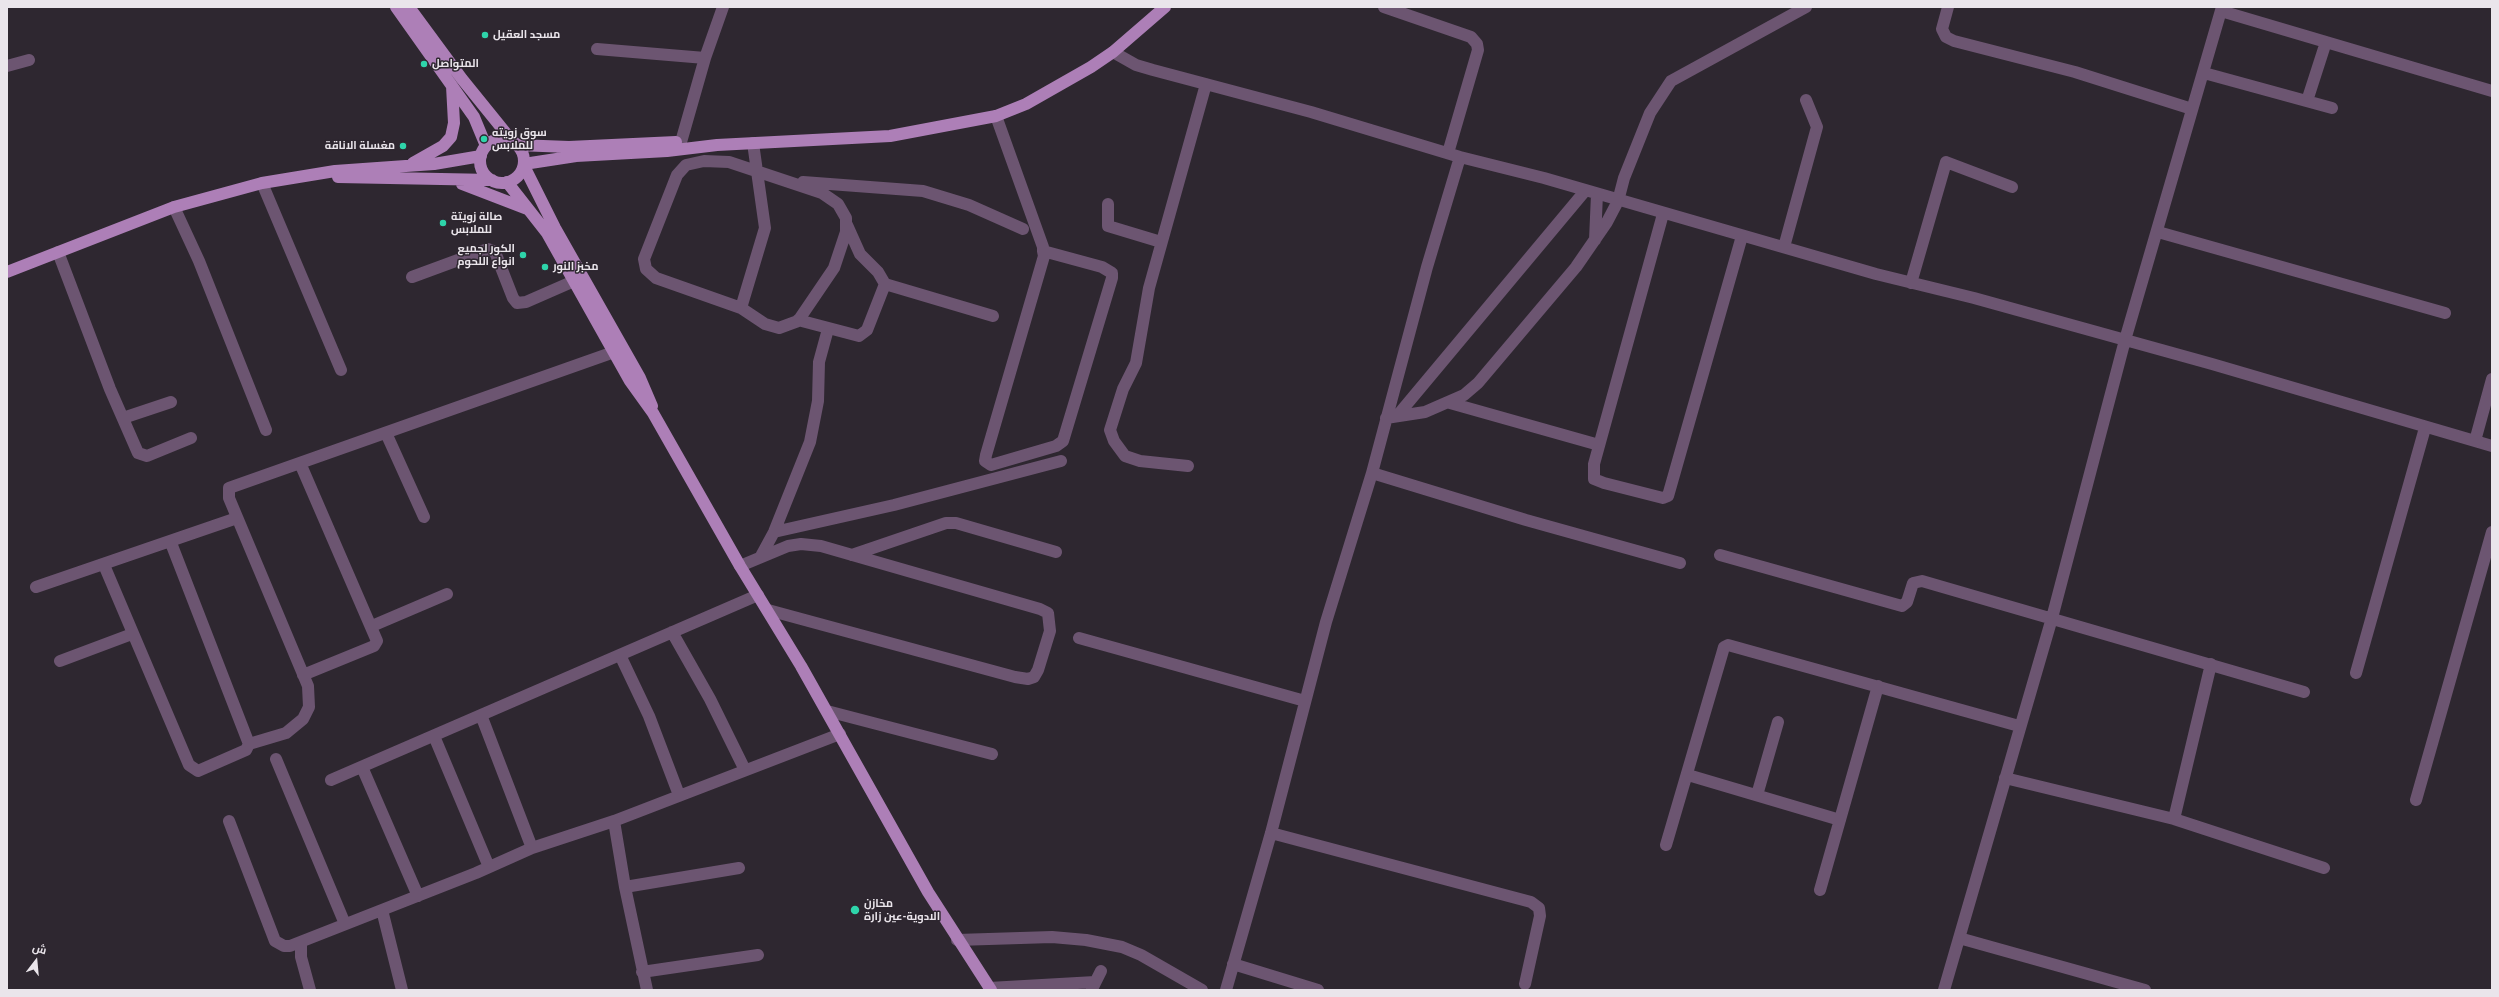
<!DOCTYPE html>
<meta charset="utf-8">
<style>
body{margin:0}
#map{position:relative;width:2499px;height:997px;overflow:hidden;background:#2e2730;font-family:"Roboto Condensed",Cairo,sans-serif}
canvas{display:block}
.frame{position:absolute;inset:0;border:8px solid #eae5eb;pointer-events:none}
.north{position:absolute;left:16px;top:941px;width:40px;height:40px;-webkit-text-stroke:3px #2e2730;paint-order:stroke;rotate:16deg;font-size:11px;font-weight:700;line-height:16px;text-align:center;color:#eae5eb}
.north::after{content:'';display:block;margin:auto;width:14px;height:18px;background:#eae5eb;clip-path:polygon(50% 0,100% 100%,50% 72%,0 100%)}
</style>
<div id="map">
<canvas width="2499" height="997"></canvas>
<div class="frame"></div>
<div class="north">ش</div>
</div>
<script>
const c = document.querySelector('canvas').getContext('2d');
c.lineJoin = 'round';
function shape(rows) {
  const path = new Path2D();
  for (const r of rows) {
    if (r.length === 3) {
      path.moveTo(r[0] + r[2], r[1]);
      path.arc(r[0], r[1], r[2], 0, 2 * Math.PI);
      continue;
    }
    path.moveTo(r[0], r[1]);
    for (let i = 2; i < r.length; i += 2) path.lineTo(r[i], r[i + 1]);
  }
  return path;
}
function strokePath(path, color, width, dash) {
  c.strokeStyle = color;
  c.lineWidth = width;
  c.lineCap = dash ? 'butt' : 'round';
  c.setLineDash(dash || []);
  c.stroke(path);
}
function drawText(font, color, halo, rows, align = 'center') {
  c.font = font + ' "Roboto Condensed",Cairo,sans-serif';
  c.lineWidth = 3;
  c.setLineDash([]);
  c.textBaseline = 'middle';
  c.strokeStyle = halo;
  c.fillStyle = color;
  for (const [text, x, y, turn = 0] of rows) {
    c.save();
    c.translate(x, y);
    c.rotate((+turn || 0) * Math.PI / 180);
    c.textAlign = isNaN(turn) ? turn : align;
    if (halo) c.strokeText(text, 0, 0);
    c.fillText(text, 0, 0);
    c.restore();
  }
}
strokePath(shape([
 [1384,7,1471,37,1477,44,1478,50,1448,153],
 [1948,7,1942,29,1946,37,1954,41,2075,72,2192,109],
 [2221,11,2492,91],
 [597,49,705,58],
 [1113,52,1136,65,1153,70,1311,112,1460,157,1544,178,1876,274,1974,298,2212,364,2492,446],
 [7,66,29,60],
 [2204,73,2332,108],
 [2307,101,2326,42],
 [996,116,1043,247,1043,251,1044,256,986,455,985,461,991,465,1056,446,1063,441,1112,278,1112,273,1102,267,1043,251],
 [681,142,705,58,723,7],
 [704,161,729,162,822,193,838,204,846,218,846,232,834,268,798,321,779,328,765,324,741,308,656,278,646,269,644,259,677,175,686,165,704,161],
 [803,182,923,191,969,205,1023,229],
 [262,183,341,370],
 [1108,204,1108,226,1161,242],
 [174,207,199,261,266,430],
 [1663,214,1594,464,1594,479,1604,483,1663,498,1668,496,1742,236],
 [2158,232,2445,313],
 [1595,240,1597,194],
 [1784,247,1817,127,1806,100],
 [58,252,110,389,138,453,147,456,191,438],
 [412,277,488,249,495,252,513,298,517,303,526,302,574,281],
 [1911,283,1946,162,2012,187],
 [885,284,993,316],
 [741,308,765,228,753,143],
 [798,320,859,336,867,330,885,284,878,272,860,254,847,225],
 [1450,403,1599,445],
 [1397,416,1585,191],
 [123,418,171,402],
 [1386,418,1425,412,1464,395,1478,383,1576,267,1607,222,1618,201,1624,178,1650,113,1671,81,1806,7],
 [386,433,424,517],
 [2475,441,2492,379],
 [300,463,377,641,374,646,303,675],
 [1188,466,1140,461,1125,456,1114,441,1110,430,1123,389,1136,363,1149,288,1206,84],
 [1372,473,1526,520,1680,563],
 [774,532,894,505,1061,461],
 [852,555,946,523,956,523,1056,552],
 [1720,555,1902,606,1907,602,1913,583,1922,581,2304,692],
 [761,556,774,532,810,442,818,401,819,362,828,329],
 [104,565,189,765,198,771,246,750,249,744,171,543],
 [740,566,788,546,801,544,821,546,1040,609,1048,613,1050,631,1038,670,1034,677,1028,679,1015,677,768,610],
 [36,587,237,518],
 [372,626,447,594],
 [672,632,710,699,745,770],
 [1079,638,1305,701],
 [620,655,649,716,679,795],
 [60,661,132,634],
 [2356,673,2425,428],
 [827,711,992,754],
 [481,715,532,848],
 [434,736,489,867],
 [249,744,286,733,303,719,309,707,308,686,229,498,229,488,614,352],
 [276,759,345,924],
 [362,767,418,896],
 [1688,775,1840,820],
 [2005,778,2174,819,2324,868],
 [331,780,758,595],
 [1757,795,1778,722],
 [2416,800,2492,532],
 [2174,819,2211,664],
 [229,821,275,941,284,946,290,946,476,873,532,848,614,821,840,734],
 [614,821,625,887,647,990],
 [1271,833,1531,902,1539,908,1540,916,1525,984],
 [1666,845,1722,654,1724,647,1728,645,2019,726],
 [625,887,739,868],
 [1820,890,1878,686],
 [382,910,402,990],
 [1959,938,2145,990],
 [957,940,1052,937,1086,940,1122,947,1141,955,1202,990],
 [301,942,301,957,310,990],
 [1233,964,1318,990],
 [642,972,758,955],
 [989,988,1095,982],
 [1092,989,1101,971],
 [1226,990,1271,833,1326,622,1372,473,1427,267,1460,157],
 [1944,990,2052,618,2125,340,2222,7]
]), '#6c5571', 12);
strokePath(shape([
 [396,7,474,117,486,146],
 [409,7,462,79,513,142],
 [502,161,22],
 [517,145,569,147,676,142],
 [413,163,443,146,451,137,454,123,452,86],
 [524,164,576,156,667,151,717,145,890,136,996,116,1026,104,1091,67,1113,52,1165,7],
 [524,166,555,228,640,378,652,406],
 [338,177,492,180],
 [507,182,547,233,630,381,653,413,740,566,801,666,928,892,991,990],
 [462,184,527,209],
 [7,272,174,207,262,183,335,171,434,164,481,156]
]), '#ad7fb7', 12);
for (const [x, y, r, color] of [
 [485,35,4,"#2ed4aa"],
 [424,64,4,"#2ed4aa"],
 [484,139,4,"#2ed4aa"],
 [403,146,4,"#2ed4aa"],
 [443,223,4,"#2ed4aa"],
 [523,255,4,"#2ed4aa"],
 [545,267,4,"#2ed4aa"],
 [855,910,5,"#2ed4aa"]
]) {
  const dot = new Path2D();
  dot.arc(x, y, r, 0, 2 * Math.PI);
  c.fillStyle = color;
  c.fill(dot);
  strokePath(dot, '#2e2730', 1.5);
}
drawText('bold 11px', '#eae5eb', '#2e2730', [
 ["مسجد العقيل",493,35],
 ["المتواصل",432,64],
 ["سوق زويته",492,133],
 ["للملابس",492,146],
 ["مغسلة الاناقة",395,146,"right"],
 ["صالة زويتة",451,217],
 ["للملابس",451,230],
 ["الكور لجميع",515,249,"right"],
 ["انواع اللحوم",515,262,"right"],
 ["مخبز النور",553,267],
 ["مخازن",864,904],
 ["الادوية-عين زارة",864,917]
], 'left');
</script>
